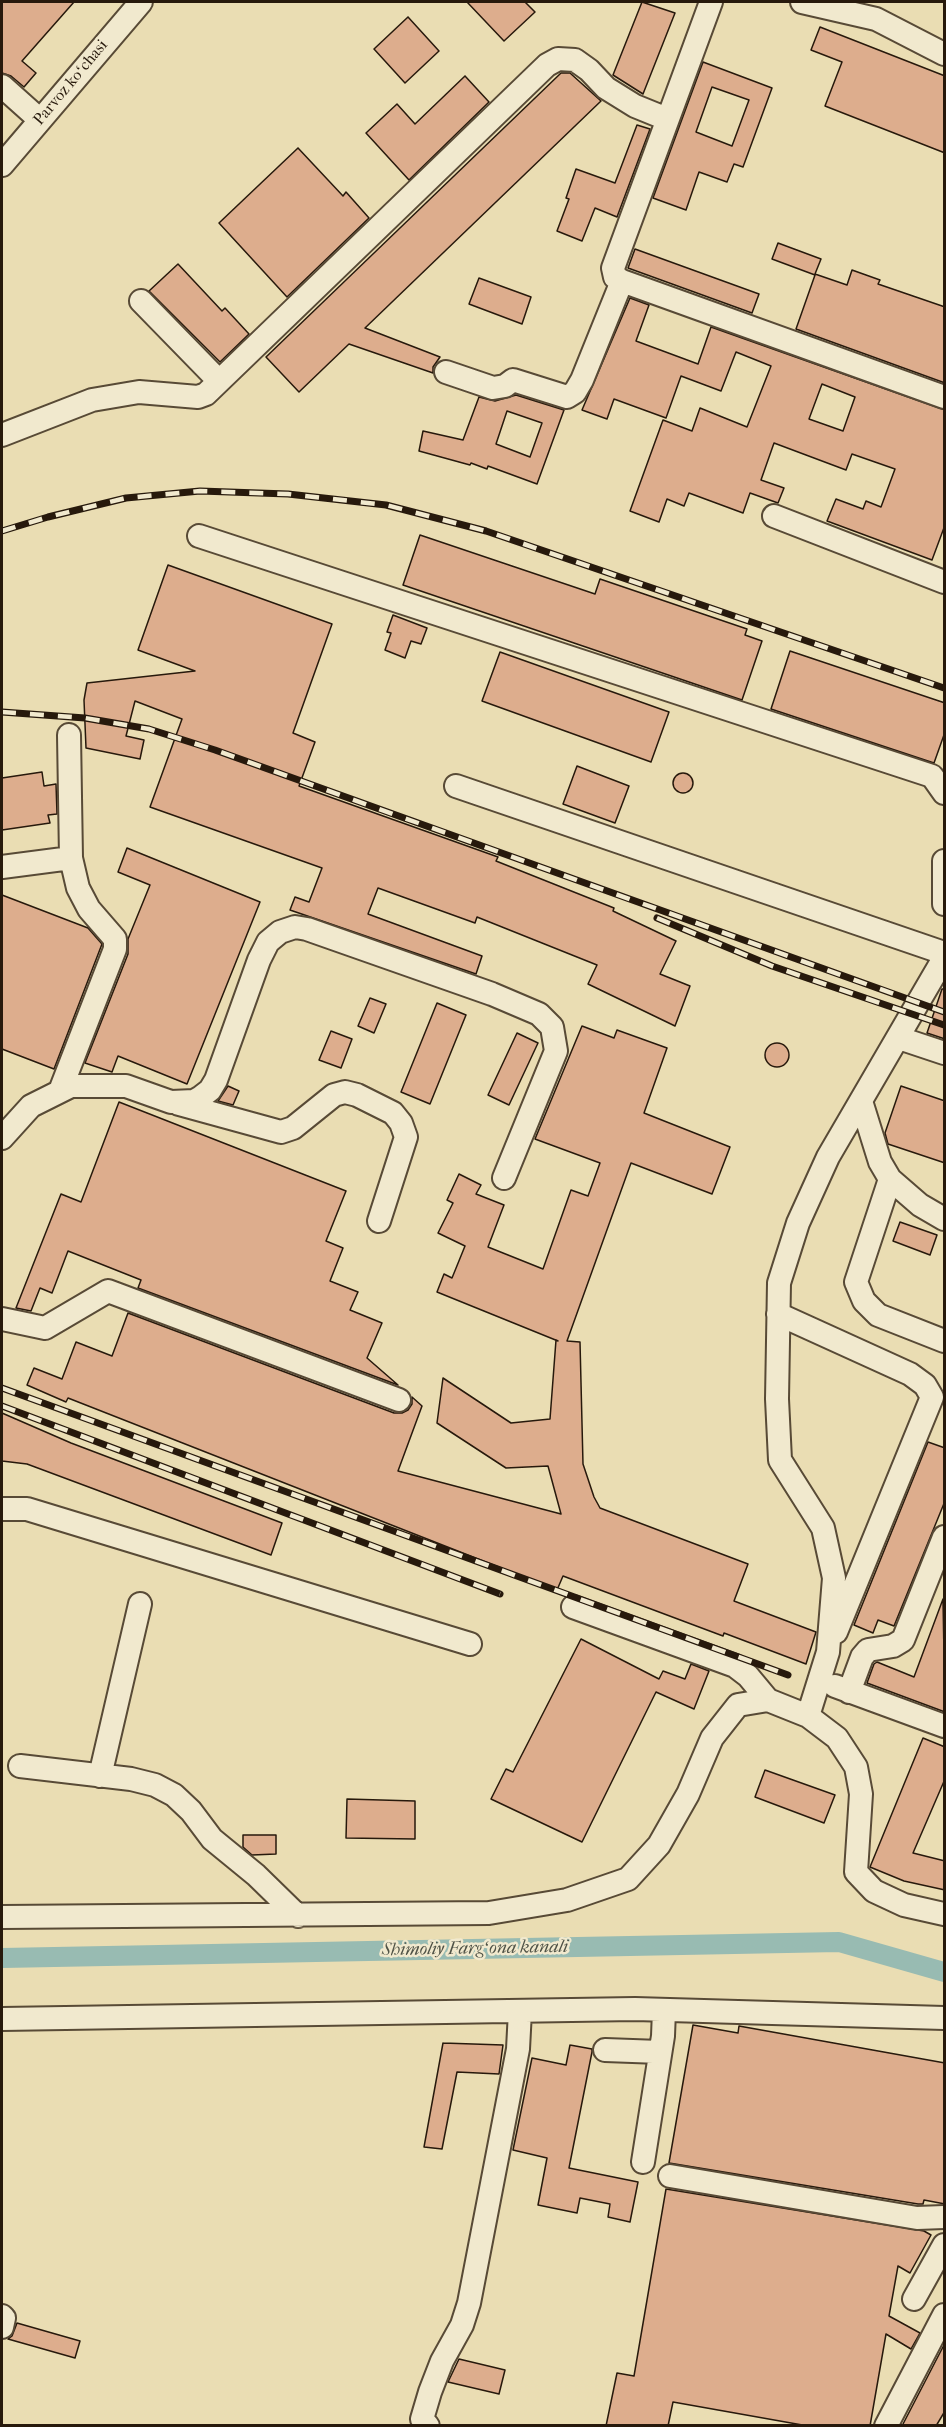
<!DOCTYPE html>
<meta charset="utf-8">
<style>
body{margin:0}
#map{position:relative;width:946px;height:2427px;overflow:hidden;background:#eaddb3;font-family:"IM FELL French Canon",serif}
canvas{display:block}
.frame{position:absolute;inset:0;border:3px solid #27190c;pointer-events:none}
</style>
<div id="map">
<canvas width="946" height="2427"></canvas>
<div class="frame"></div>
</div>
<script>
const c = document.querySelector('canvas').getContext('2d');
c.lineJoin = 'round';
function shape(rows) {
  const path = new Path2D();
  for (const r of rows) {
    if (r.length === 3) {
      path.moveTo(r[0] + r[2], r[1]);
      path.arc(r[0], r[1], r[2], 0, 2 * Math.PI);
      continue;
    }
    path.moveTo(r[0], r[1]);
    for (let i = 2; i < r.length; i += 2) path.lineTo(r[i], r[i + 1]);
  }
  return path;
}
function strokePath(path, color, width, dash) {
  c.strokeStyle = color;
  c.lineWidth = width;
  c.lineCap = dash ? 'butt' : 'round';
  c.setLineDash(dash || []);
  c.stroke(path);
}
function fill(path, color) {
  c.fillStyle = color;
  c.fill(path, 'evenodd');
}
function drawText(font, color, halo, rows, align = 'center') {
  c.font = font + ' "IM FELL French Canon",serif';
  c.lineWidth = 5;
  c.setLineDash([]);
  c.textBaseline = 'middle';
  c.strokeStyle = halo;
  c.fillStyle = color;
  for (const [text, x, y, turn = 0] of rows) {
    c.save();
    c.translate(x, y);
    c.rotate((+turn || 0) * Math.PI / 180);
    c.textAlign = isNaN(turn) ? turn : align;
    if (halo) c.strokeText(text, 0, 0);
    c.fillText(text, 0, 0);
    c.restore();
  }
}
strokePath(shape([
 [2,1958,839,1942,944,1972]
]), '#98bbb2', 20);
const building = shape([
 [2,2,74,2,22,61,36,73,24,87,11,76,2,73,2,2],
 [467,2,525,2,535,12,504,41,467,2],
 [642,2,675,13,643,94,613,75,642,2],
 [408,17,439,51,405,83,374,49,408,17],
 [820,27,945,76,945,153,825,106,842,62,811,50,820,27],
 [703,62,772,88,743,167,734,164,727,182,699,172,686,210,653,198,703,62],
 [712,87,749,100,732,146,696,132,712,87],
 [561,73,570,73,601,101,365,328,440,357,433,367,433,373,349,344,299,392,266,357,561,73],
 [465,76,489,102,409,180,366,133,397,104,415,124,465,76],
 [637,125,650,129,617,217,595,208,582,241,557,231,569,199,566,198,576,169,615,183,637,125],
 [298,148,343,196,346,192,369,218,287,297,219,223,298,148],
 [778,243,821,259,815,274,847,285,852,270,880,280,878,284,945,307,945,383,796,329,815,275,772,259,778,243],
 [635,249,759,294,752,313,628,268,635,249],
 [178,264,222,311,225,308,249,334,220,362,149,291,178,264],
 [479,278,531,297,522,324,469,304,479,278],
 [630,298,649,305,636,341,698,364,711,327,945,410,945,525,932,560,827,521,836,499,863,509,866,501,881,507,895,469,852,454,846,470,774,443,761,480,784,488,778,503,750,493,743,513,689,493,684,506,667,499,659,522,630,511,663,420,692,431,700,408,747,427,771,366,736,352,721,391,681,376,666,418,614,399,607,419,582,410,630,298],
 [822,384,855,397,843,431,809,419,822,384],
 [516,395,564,410,537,484,488,466,487,469,471,463,470,465,419,451,423,431,463,440,479,397,495,401,516,395],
 [507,411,542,423,530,457,496,444,507,411],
 [420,535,595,594,600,579,747,629,745,635,762,641,742,700,403,585,420,535],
 [168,565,332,624,293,733,315,742,299,786,498,857,496,861,614,908,613,911,676,941,660,974,690,986,675,1026,588,984,597,965,477,917,475,923,378,888,368,914,482,956,476,974,290,910,295,897,309,902,322,868,150,807,182,719,135,701,126,736,144,740,140,759,86,748,84,700,87,683,195,671,138,650,168,565],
 [393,615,427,628,421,644,411,641,405,658,385,650,391,633,387,632,393,615],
 [790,651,945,703,945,732,934,763,771,709,790,651],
 [500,652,669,712,651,762,482,701,500,652],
 [577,766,629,786,615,823,563,804,577,766],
 [42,772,44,786,56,784,57,814,48,815,50,823,2,830,2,778,42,772],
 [683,783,10],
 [127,848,260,902,187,1084,118,1056,112,1072,85,1063,128,954,128,939,150,885,118,872,127,848],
 [2,895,88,928,102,944,54,1069,2,1049,2,895],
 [942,989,945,989,945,1039,927,1033,942,989],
 [370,998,386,1004,374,1033,358,1026,370,998],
 [437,1003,466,1015,430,1104,401,1092,437,1003],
 [582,1026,614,1038,617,1030,667,1048,644,1113,730,1147,712,1194,631,1163,567,1341,580,1342,583,1464,594,1497,600,1508,748,1564,734,1601,816,1632,806,1664,724,1633,723,1636,563,1576,557,1590,68,1398,66,1402,27,1385,34,1368,62,1379,76,1342,112,1356,128,1313,394,1413,402,1413,408,1410,412,1404,412,1397,422,1406,398,1471,561,1514,548,1466,506,1468,437,1423,443,1378,511,1423,550,1419,556,1340,558,1341,437,1292,444,1274,452,1278,465,1246,438,1233,453,1203,447,1200,459,1174,481,1185,476,1194,504,1205,488,1247,543,1269,571,1190,588,1196,600,1163,535,1139,582,1026],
 [331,1031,352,1039,341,1068,319,1060,331,1031],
 [517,1033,538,1043,509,1105,488,1095,517,1033],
 [777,1055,12],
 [228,1086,239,1091,233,1105,218,1101,228,1086],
 [901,1086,945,1101,945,1163,888,1144,885,1133,901,1086],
 [119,1102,346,1191,326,1241,343,1248,330,1281,358,1292,350,1310,382,1323,367,1358,398,1385,138,1288,141,1280,68,1251,52,1293,40,1288,31,1311,16,1308,61,1194,81,1202,119,1102],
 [900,1222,937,1235,930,1255,893,1241,900,1222],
 [2,1413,71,1443,282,1523,271,1555,27,1464,2,1461,2,1413],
 [928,1442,945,1448,945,1501,894,1626,878,1620,873,1633,854,1625,928,1442],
 [943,1599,945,1712,867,1683,874,1664,877,1662,914,1677,943,1599],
 [581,1639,659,1679,663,1671,685,1679,691,1664,709,1671,694,1709,656,1692,582,1842,491,1799,506,1769,513,1772,581,1639],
 [923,1738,945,1747,945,1779,913,1853,945,1861,945,1890,904,1881,870,1867,923,1738],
 [765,1770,835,1795,824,1823,755,1797,765,1770],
 [347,1799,415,1801,415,1839,346,1838,347,1799],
 [243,1835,276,1835,276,1854,252,1855,243,1847,243,1835],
 [693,2025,738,2033,739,2026,945,2063,945,2204,924,2200,923,2204,918,2204,669,2163,693,2025],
 [443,2043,503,2045,499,2074,457,2072,442,2149,424,2147,443,2043],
 [570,2045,592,2049,592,2052,569,2168,638,2182,630,2222,608,2217,610,2204,580,2198,577,2213,538,2205,547,2158,513,2150,532,2058,566,2065,570,2045],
 [666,2189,924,2231,931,2235,910,2273,898,2266,889,2316,920,2333,911,2349,886,2334,870,2426,808,2426,673,2402,668,2426,606,2426,617,2373,634,2376,666,2189],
 [17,2323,80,2341,75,2358,8,2339,12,2336,17,2323],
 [945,2343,945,2411,936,2426,902,2426,945,2343],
 [459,2359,505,2370,499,2394,448,2382,459,2359]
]);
fill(building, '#ddad8d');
strokePath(building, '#27190c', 1.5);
const minor = shape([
 [711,2,613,268,615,277,622,281,944,397],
 [802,2,876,19,944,54],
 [2,86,40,120],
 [2,165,141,2],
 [141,301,219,381],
 [446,372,493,388,505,386,513,380,567,397,575,392,582,380,622,281],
 [2,435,92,400,139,392,198,397,206,394,547,65,558,59,575,60,589,70,606,88,635,106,667,119],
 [774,516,944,582],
 [199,536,932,776,944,793],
 [456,786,944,953],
 [944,861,944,904],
 [2,867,71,858],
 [899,1038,944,1053],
 [60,1091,115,949,115,939,89,909,78,888,71,858,69,735],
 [861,1101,880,1162,890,1179,920,1205,944,1219],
 [179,1104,281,1132,293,1128,334,1095,345,1092,357,1095,393,1113,401,1123,406,1137,379,1221],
 [2,1138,31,1106,71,1086,126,1086,171,1102,194,1101,201,1097,210,1090,216,1080,259,960,268,942,280,932,295,927,307,929,492,994,539,1014,552,1027,556,1051,504,1178],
 [890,1179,856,1282,864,1301,878,1315,944,1341],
 [778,1314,910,1374,925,1385,932,1397,836,1632],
 [2,1319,45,1328,108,1291,399,1400],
 [2,1509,27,1509,470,1644],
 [573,1607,735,1666,748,1676,768,1700],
 [835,1686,944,1726],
 [849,1692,862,1657,868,1650,893,1646,903,1640,944,1537],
 [808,1716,828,1652,834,1578,823,1528,780,1460,777,1399,779,1283,798,1223,828,1157,944,958],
 [20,1766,131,1779,155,1785,174,1795,191,1811,212,1839,256,1875,298,1916],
 [100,1776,140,1604],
 [2,1917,489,1913,567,1900,628,1879,659,1845,688,1794,712,1738,738,1705,768,1700,808,1716,837,1738,856,1767,861,1794,856,1872,874,1891,904,1905,944,1914],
 [2,2019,635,2009,944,2018],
 [605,2050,660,2052],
 [643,2162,663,2036,664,2010],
 [670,2176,917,2218,944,2217],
 [914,2299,944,2245],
 [2,2316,4,2318,2,2327],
 [428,2426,422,2419,430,2392,442,2361,462,2325,469,2303,518,2049,520,2011],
 [886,2426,944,2315]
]);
strokePath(minor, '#584a36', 26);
strokePath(minor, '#f1e9ce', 22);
const rail = shape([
 [2,531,48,517,126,498,200,491,288,494,386,505,486,531,944,688],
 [2,712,85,718,149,729,215,750,944,1012],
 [657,918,772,966,944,1025],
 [2,1388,788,1675],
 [2,1406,500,1594]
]);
strokePath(rail, '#27190c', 7);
strokePath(rail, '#f1e9ce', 4.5, [14]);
drawText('16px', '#27190c', '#f1e9ce', [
 ["Parvoz koʻchasi",71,83,-50]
]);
drawText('italic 18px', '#4f5246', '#f1e9ce', [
 ["Shimoliy Fargʻona kanali",475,1949,-1]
]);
</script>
